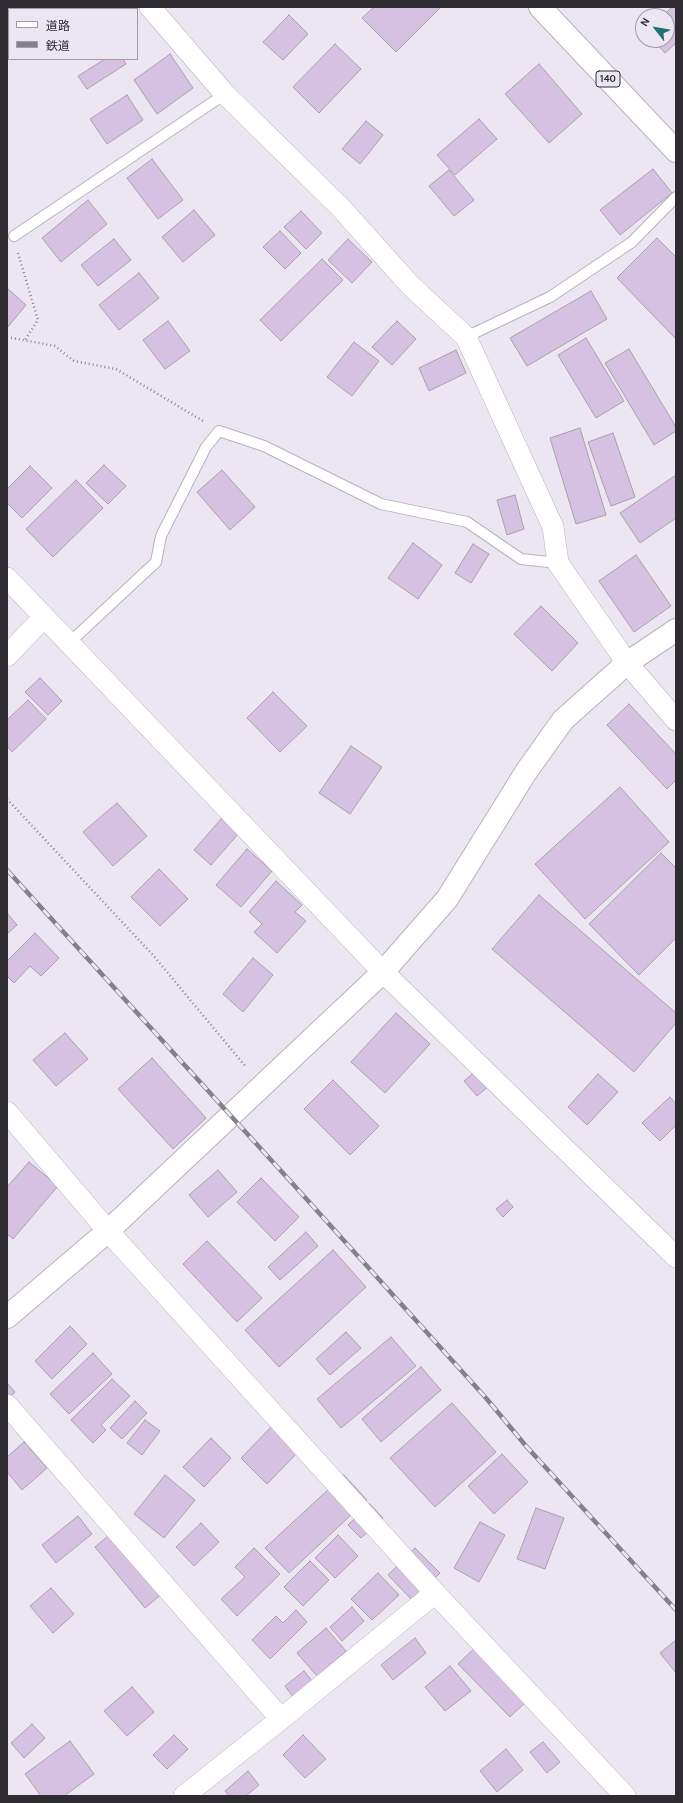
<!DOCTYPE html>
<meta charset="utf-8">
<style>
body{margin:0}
#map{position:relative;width:683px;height:1803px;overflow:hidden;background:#ebe6f2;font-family:Karla,"Noto Sans JP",sans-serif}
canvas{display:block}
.frame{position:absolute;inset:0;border:8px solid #2e2c31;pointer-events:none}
.legend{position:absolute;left:8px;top:8px;width:130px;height:52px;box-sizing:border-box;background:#ebe6f2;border:1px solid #9f9ca5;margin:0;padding:5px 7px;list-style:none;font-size:12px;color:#2e2c31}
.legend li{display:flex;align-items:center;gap:8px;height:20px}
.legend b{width:20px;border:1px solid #9f9ca5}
.north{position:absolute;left:635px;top:8px;width:40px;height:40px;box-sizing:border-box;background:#ebe6f2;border:1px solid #9f9ca5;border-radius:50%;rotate:301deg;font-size:11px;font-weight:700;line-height:16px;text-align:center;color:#2e2c31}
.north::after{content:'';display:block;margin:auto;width:14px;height:18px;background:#257075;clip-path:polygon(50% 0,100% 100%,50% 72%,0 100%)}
</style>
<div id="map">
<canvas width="683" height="1803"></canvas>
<div class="frame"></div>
<ul class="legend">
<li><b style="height:5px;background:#fff"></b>道路</li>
<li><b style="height:5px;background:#848088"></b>鉄道</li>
</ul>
<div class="north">N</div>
</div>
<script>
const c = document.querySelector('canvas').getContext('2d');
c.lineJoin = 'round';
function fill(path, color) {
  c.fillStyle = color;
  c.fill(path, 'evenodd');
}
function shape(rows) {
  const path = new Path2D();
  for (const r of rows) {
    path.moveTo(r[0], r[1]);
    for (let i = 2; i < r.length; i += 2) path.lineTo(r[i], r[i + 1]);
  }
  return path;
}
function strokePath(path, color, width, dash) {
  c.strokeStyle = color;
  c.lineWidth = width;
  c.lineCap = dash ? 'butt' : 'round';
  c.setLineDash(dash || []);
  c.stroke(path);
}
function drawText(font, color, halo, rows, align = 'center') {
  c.font = font + ' Karla,sans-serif';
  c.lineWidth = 3;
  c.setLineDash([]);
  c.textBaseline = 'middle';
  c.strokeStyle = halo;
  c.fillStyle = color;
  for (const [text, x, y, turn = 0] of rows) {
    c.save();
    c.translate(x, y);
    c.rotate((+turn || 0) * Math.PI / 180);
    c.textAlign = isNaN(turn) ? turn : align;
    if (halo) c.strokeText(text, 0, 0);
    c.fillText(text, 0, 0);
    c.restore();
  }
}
const building = shape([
 [13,7,48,7,50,9,15,9,13,7],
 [58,7,106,7,103,9,60,9,58,7],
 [374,7,441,7,396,52,362,18,374,7],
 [672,7,676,7,676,43,665,53,653,40,667,40,667,16,663,16,672,7],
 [289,15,308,34,283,60,263,42,289,15],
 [335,44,361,69,319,113,293,87,335,44],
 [170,54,193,88,157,114,134,80,170,54],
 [105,59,123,59,126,64,87,89,78,76,105,59],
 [539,64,582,114,549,143,505,94,539,64],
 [127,95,143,120,107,144,90,119,127,95],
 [479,119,497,139,455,175,437,155,479,119],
 [366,121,383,135,360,164,342,149,366,121],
 [152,159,183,200,158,219,127,178,152,159],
 [653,169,672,193,620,235,600,210,653,169],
 [449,170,474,200,454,216,429,186,449,170],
 [88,200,107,224,61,262,42,238,88,200],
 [194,210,215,235,183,262,162,237,194,210],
 [301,211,322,233,306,249,284,227,301,211],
 [280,231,301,253,285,269,263,247,280,231],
 [657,238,676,257,676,339,617,278,657,238],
 [114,239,131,260,98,286,81,265,114,239],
 [348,239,372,262,352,283,328,260,348,239],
 [322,259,343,280,281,341,260,320,322,259],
 [139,273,159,298,119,330,99,305,139,273],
 [7,288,26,305,7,328,7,288],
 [591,291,607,319,527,366,510,338,591,291],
 [168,321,190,351,165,369,143,340,168,321],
 [397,321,416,339,392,365,372,347,397,321],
 [586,338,624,401,596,418,558,355,586,338],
 [354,342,379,361,352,396,327,377,354,342],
 [629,349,676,427,676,431,654,445,605,363,629,349],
 [456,350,466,373,429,391,419,368,456,350],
 [580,428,606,515,576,524,550,438,580,428],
 [613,433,635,497,611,506,588,442,613,433],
 [104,465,126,486,108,504,86,483,104,465],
 [30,466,52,488,22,518,7,503,7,489,30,466],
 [222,470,255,507,230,530,197,492,222,470],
 [676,475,676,518,640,543,620,513,676,475],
 [76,480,103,508,53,557,26,529,76,480],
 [515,495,524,529,507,535,497,500,515,495],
 [413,543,442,565,418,599,388,578,413,543],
 [473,544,489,554,471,583,455,573,473,544],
 [636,555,671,606,634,632,599,581,636,555],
 [541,606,578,643,552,671,514,634,541,606],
 [40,678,62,701,48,715,25,692,40,678],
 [273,692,307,726,280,752,247,718,273,692],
 [28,700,46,719,12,752,7,746,7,720,28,700],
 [629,704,676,754,676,780,667,789,607,725,629,704],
 [351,746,382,767,350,814,319,793,351,746],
 [620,787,669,842,585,919,535,864,620,787],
 [117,803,147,836,113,866,83,832,117,803],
 [222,818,239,833,211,865,194,850,222,818],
 [247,849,272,871,241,907,216,885,247,849],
 [661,853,676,868,676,938,639,975,589,924,661,853],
 [159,869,188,899,160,926,131,897,159,869],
 [276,881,302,905,295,912,306,921,277,953,254,932,262,924,249,912,276,881],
 [539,895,676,1013,676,1023,634,1072,492,949,539,895],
 [7,913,17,925,7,934,7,913],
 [35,933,59,958,41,976,30,966,14,983,7,976,7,961,35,933],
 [253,958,273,975,243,1012,223,994,253,958],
 [396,1013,430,1044,385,1093,351,1062,396,1013],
 [65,1033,88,1059,56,1086,33,1060,65,1033],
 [152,1058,206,1118,173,1149,118,1089,152,1058],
 [484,1064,497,1079,477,1096,464,1081,484,1064],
 [598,1074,618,1092,587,1125,568,1107,598,1074],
 [333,1080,379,1126,350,1155,304,1109,333,1080],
 [670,1097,676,1104,676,1125,660,1141,642,1123,670,1097],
 [29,1162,58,1186,13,1239,7,1234,7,1187,29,1162],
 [218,1170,237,1192,208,1217,189,1195,218,1170],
 [261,1178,299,1217,275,1241,237,1202,261,1178],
 [507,1200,513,1207,503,1217,496,1209,507,1200],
 [306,1232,318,1246,280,1280,268,1267,306,1232],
 [207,1241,262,1298,237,1322,183,1264,207,1241],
 [333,1250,366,1287,279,1367,245,1330,333,1250],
 [70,1326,87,1344,52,1379,35,1361,70,1326],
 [346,1332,361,1348,330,1375,316,1359,346,1332],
 [391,1337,416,1366,341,1428,317,1399,391,1337],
 [93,1353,112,1374,69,1414,50,1394,93,1353],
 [421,1367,441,1390,381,1442,362,1419,421,1367],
 [112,1379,130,1396,101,1425,106,1430,93,1443,71,1420,112,1379],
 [7,1383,15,1392,7,1399,7,1383],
 [135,1401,147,1413,122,1439,110,1428,135,1401],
 [452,1403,496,1452,435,1507,390,1458,452,1403],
 [145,1420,160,1431,142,1455,127,1443,145,1420],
 [276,1422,302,1448,267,1484,241,1458,276,1422],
 [211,1438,231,1458,204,1487,183,1467,211,1438],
 [24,1442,47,1468,22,1490,7,1472,7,1457,24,1442],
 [502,1454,528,1482,494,1514,468,1486,502,1454],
 [165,1475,195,1500,164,1538,134,1514,165,1475],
 [344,1475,367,1500,289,1573,265,1548,344,1475],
 [370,1504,383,1518,361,1538,348,1525,370,1504],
 [536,1508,564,1518,545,1569,517,1559,536,1508],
 [78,1516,92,1534,56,1563,42,1545,78,1516],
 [480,1522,505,1535,479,1582,454,1568,480,1522],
 [201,1523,219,1542,194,1566,176,1547,201,1523],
 [120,1526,170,1587,145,1608,95,1547,120,1526],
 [338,1535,358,1556,335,1578,315,1558,338,1535],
 [254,1548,280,1574,237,1616,221,1599,245,1577,235,1567,254,1548],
 [415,1548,440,1573,412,1600,388,1575,415,1548],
 [310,1561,329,1580,303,1606,284,1587,310,1561],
 [378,1573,399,1595,372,1620,351,1599,378,1573],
 [51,1588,74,1614,53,1633,30,1606,51,1588],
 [352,1607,364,1621,342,1641,330,1627,352,1607],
 [296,1610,307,1622,270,1659,252,1640,276,1616,283,1623,296,1610],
 [326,1628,346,1651,317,1676,297,1653,326,1628],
 [415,1638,426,1653,393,1680,381,1665,415,1638],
 [676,1640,676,1673,660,1653,676,1640],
 [482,1641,534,1694,510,1717,458,1664,482,1641],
 [450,1666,471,1691,445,1711,425,1687,450,1666],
 [304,1671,313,1682,293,1697,285,1686,304,1671],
 [132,1687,154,1712,127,1736,104,1711,132,1687],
 [32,1724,45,1738,24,1758,11,1743,32,1724],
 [174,1735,188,1749,167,1769,153,1755,174,1735],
 [303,1735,326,1759,305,1778,283,1755,303,1735],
 [70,1741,94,1774,64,1796,41,1796,25,1774,70,1741],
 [543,1742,560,1762,547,1773,530,1752,543,1742],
 [506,1749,523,1770,497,1792,480,1771,506,1749],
 [248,1771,259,1785,246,1796,229,1796,225,1791,248,1771]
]);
fill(building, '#d7c1e2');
strokePath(building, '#a8a0ab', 1);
const service = shape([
 [14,236,225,94],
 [466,337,550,297,632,242,676,197],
 [69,643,156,562,161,536,206,447,219,431,264,446,381,504,467,522,521,559,558,563]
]);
const minor = shape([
 [150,7,225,94,341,208,410,285,466,337,553,527,558,563,627,663,676,720],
 [7,578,383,972,676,1257],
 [7,656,44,617],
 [7,1112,108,1231,435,1593,625,1796],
 [7,1405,281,1719],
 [184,1796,281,1719,435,1593]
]);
const tertiary = shape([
 [7,1317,108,1231,383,972,447,899,526,772,563,720,627,663,676,630]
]);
const trunk = shape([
 [540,7,676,151]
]);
strokePath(service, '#b7b2bd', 12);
strokePath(minor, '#b7b2bd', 22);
strokePath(tertiary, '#b7b2bd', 24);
strokePath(trunk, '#b7b2bd', 24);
strokePath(shape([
 [18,253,38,320,25,340],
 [7,337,55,346,74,361,116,369,203,421],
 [7,799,152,954,246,1067]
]), '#89868e', 2.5, [1, 3]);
strokePath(service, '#fff', 10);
strokePath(minor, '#fff', 21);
strokePath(tertiary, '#fff', 22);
strokePath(trunk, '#fff', 22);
const rail = shape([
 [7,870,292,1183,486,1398,526,1446,676,1610]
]);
strokePath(rail, '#848088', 4.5);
strokePath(rail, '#ebe6f2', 3, [9]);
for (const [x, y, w] of [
 [608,79,24]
]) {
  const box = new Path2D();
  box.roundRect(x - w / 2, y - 8, w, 16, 3);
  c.fillStyle = '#ebe6f2';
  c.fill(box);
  strokePath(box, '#2e2c31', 1);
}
drawText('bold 10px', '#2e2c31', null, [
 ["140",608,79]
]);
</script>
